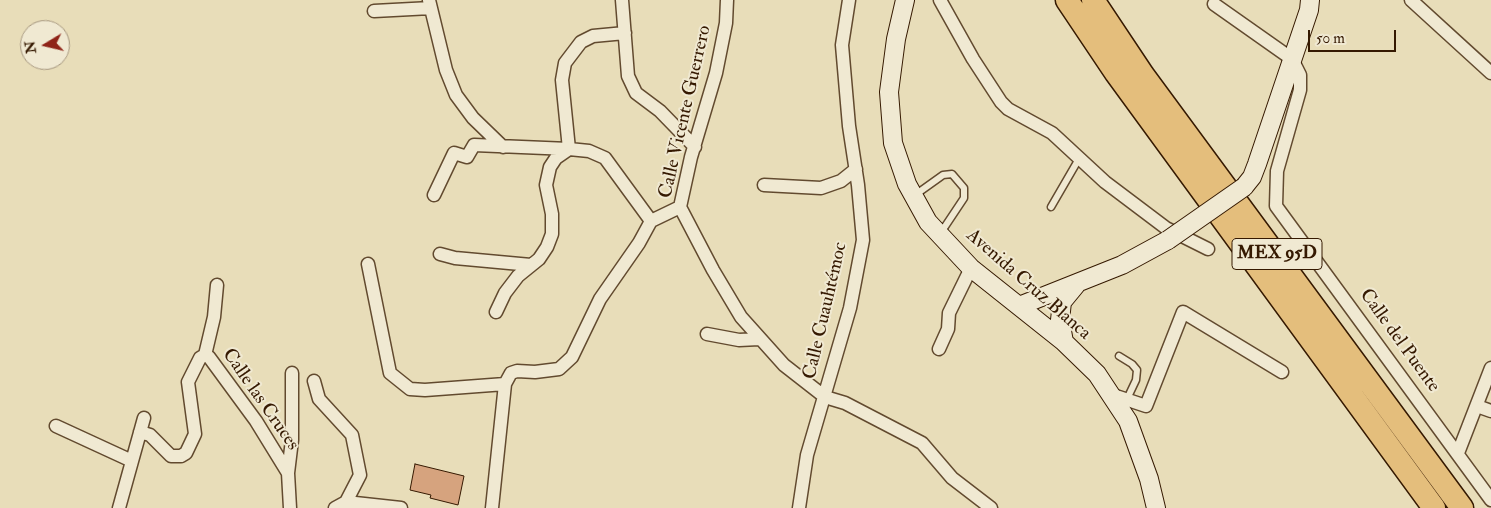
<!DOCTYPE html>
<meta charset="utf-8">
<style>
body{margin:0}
#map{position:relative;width:1491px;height:508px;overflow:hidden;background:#e8ddb9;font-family:"IM FELL Double Pica",serif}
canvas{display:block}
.north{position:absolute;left:20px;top:20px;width:50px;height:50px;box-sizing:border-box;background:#f0e9d2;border:1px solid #a5967e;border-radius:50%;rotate:261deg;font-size:14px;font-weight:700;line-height:20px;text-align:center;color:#351901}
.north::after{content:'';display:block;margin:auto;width:18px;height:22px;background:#8f2418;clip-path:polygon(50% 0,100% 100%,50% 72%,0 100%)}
.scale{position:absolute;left:1308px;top:30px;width:88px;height:22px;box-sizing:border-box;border:2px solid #351901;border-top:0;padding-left:6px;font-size:15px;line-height:18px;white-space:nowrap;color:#351901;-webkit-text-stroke:4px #f0e9d2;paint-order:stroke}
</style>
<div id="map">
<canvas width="1491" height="508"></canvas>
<div class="north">N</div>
<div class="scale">50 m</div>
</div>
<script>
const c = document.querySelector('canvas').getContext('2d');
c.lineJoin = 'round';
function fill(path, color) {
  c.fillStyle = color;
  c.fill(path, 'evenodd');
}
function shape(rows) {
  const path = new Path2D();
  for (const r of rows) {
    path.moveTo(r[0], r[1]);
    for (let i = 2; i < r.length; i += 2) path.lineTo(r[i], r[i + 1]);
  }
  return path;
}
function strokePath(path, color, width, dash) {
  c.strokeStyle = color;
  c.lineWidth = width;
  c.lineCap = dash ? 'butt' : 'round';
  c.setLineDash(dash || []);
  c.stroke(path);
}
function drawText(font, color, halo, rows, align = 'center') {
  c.font = font + ' "IM FELL Double Pica",serif';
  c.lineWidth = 4;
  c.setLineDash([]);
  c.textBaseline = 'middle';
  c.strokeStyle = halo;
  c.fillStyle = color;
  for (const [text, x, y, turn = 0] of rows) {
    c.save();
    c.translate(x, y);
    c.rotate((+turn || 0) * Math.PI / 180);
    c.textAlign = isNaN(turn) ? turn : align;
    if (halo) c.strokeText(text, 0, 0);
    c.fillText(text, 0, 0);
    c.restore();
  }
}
const building = shape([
 [415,464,464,476,458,505,430,498,431,495,410,490,415,464]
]);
fill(building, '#d6a37e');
strokePath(building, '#351901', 1);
const service = shape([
 [915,195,943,175,952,174,964,188,964,198,940,234],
 [1051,207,1080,157],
 [1119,356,1132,364,1137,370,1136,380,1127,399]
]);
const minor = shape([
 [429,0,446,70,456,95,473,118,503,147],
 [622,0,628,76,636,93,660,111,695,147],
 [727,0,726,23,716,73,691,157,680,207,713,270,741,317,784,365,825,397,845,403,922,443,952,478,991,508],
 [940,0,973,59,1001,102,1008,109,1052,133,1105,182,1166,228,1208,249],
 [1411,0,1491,73],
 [1214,4,1292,59,1300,75,1300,90,1277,171,1276,206,1491,500],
 [374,11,431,8],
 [569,149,562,80,565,63,581,42,593,36,625,33],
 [764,185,821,188,841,181,856,169],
 [434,195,454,153,467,157,474,145,569,149,589,151,605,158,651,221,680,207],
 [440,254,455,258,531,265],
 [368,264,390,373,410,389,425,390,505,384],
 [496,312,505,293,518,276,539,259,547,247,552,234,552,214,546,185,550,167,556,158,569,149],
 [707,334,739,340,759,339],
 [939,349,948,329,949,313,971,268],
 [205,355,214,317,217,285],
 [314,381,319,399,352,435,360,475,346,502,335,508],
 [1113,395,1146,406,1183,312,1282,372],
 [1477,406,1491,411],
 [56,426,132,461],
 [140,432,150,435,171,456,181,456,186,453,195,434,188,382,200,358,205,355,209,357,256,421,288,473,290,508],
 [1458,453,1491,368],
 [288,473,292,440,292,373],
 [346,502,401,508],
 [119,508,144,418],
 [492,508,505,384,511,373,517,371,535,372,559,369,572,357,600,299,639,243,651,221],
 [799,508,807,455,850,308,863,240,858,185,849,126,842,45,849,0]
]);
const secondary = shape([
 [905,0,896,39,889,92,893,143,907,184,928,222,971,268,1064,342,1097,374,1128,421,1149,479,1156,508],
 [1244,187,1252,177,1257,164,1309,10,1310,0],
 [1019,306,1122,265,1168,240],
 [1064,342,1060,320,1062,302,1076,285]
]);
const motorway = shape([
 [1067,0,1116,73,1434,508],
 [1093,0,1143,75,1462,508]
]);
strokePath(service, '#624a2f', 9);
strokePath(minor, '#624a2f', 15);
strokePath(secondary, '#351901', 20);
strokePath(motorway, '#351901', 25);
strokePath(service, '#f0e9d2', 6);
strokePath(minor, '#f0e9d2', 12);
strokePath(secondary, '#f0e9d2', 18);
strokePath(motorway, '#e4be7c', 22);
const secondaryBridge = shape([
 [1168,240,1244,187]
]);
strokePath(secondaryBridge, '#351901', 20, []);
strokePath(secondaryBridge, '#f0e9d2', 18);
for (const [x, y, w] of [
 [1277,254,90]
]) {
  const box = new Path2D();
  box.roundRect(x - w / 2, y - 15.5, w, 31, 4);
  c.fillStyle = '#f0e9d2';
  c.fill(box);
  strokePath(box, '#351901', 1);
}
drawText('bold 18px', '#351901', null, [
 ["MEX 95D",1277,254]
]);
drawText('19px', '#351901', '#f0e9d2', [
 ["Calle Vicente Guerrero",686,112,-77],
 ["Avenida Cruz Blanca",1028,285,41],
 ["Calle Cuauhtémoc",826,311,-77],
 ["Calle del Puente",1399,341,54],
 ["Calle las Cruces",260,400,55]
]);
</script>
